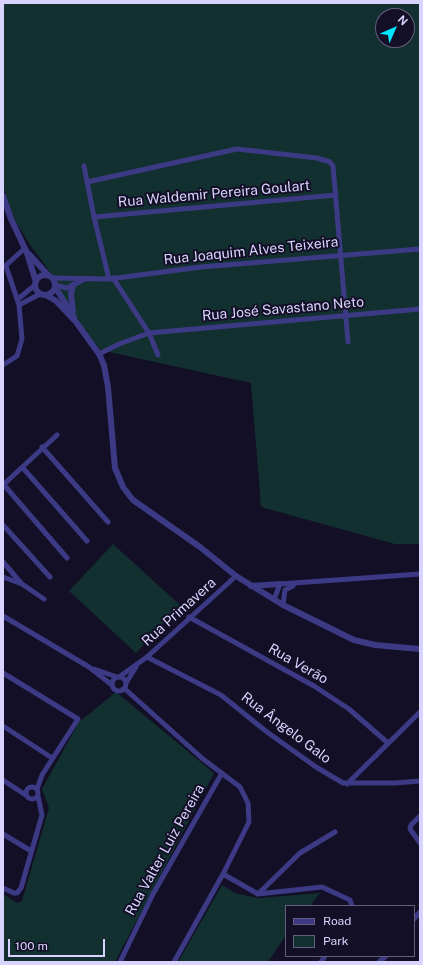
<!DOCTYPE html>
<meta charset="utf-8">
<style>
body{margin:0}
#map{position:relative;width:423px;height:965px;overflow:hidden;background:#130f26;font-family:"Public Sans",sans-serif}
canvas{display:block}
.frame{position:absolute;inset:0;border:4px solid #d9d4ff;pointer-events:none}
.legend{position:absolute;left:285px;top:905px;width:130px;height:52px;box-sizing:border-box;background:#130f26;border:1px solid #625e7d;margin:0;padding:5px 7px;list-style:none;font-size:12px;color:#d9d4ff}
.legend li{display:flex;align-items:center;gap:8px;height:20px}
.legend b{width:20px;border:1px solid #625e7d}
.north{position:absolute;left:375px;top:8px;width:40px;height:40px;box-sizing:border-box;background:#130f26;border:1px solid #625e7d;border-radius:50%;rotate:45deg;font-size:11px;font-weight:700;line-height:16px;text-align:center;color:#d9d4ff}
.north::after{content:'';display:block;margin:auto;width:14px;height:18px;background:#00e5ff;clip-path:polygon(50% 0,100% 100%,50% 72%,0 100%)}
.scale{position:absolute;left:8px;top:939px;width:97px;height:18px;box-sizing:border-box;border:2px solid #d9d4ff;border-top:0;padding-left:5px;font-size:12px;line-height:14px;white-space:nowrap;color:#d9d4ff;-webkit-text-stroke:3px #130f26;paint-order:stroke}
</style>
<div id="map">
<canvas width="423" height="965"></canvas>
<div class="frame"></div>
<ul class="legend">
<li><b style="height:5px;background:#3d3a85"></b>Road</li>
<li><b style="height:11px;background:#12302f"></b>Park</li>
</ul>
<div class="north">N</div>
<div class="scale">100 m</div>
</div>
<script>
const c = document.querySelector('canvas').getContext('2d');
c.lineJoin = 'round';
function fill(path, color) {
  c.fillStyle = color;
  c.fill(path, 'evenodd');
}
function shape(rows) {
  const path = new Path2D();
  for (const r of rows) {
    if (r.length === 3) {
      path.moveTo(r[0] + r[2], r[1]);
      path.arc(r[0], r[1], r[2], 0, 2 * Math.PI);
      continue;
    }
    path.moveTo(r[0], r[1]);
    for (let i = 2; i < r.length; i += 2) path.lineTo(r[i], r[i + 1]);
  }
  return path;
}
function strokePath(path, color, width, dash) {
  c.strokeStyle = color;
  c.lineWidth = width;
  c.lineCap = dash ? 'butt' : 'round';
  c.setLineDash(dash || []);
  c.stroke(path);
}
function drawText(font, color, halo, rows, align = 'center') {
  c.font = font + ' "Public Sans",sans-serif';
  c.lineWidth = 4;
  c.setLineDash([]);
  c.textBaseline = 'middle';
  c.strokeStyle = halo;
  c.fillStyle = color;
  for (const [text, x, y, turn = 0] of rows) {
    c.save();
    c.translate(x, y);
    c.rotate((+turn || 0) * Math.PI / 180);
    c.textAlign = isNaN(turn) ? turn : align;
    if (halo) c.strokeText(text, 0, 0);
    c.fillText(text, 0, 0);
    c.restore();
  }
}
fill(shape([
 [3,3,420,3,420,544,395,544,261,507,251,383,100,350,72,312,48,269,30,245,13,217,3,187],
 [383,16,407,16,407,40,383,40],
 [113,544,180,605,136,653,69,591],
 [116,692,214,773,115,962,3,962,3,894,17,903,22,901,49,808,42,789,79,722],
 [222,885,235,893,258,898,320,893,310,906,286,906,286,935,268,962,178,962]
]), '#12302f');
strokePath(shape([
 [84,166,94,217,109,279],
 [87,182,237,149,317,158,330,162,333,166,348,342],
 [94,217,336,195],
 [4,267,25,248],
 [52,278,109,279,201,267,420,249],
 [113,278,149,333,158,355],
 [55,285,67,288,83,280],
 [18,299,35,285],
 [19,305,40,294],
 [99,354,119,344,149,333,420,309],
 [3,365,17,356,22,339,19,305,6,266],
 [42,447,108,522],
 [23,468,87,541],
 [3,485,57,435],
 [4,485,67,558],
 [3,525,50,577],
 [3,562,21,583],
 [3,577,22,584,44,599],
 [274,600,280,584,420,574],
 [283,605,285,590,293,586],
 [3,616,89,667,112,685],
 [189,617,314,686,349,709,388,743],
 [147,657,221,695,267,732,316,767,343,783,395,783,420,781],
 [94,669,117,677],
 [3,673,78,719,42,775,37,789],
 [119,677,147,657,236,576],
 [119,684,7],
 [126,683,136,667],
 [123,689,125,689,203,759,240,787,248,803,249,822,223,874,174,962],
 [3,726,52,758],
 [3,780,27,796],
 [347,784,420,712],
 [32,793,6],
 [420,816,411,825,410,829,420,843],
 [3,834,31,851],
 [223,874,258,894,322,887,350,900,352,906],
 [3,888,14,893,17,893,21,888,42,815,38,796],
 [258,894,300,853,335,832],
 [414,919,420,912],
 [120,962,153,894,222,773],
 [321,962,325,956],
 [379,962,386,956]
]), '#3d3a85', 5);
strokePath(shape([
 [3,196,11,219,27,253,36,282],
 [29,254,49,276],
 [45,285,10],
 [55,287,74,317],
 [46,295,56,301,76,322,99,354,104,365,108,387,115,468,123,487,133,500,200,547,236,576,283,605,354,640,375,645,420,649],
 [73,311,71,294,73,285],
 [251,586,280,584]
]), '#3d3a85', 6);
drawText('14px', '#d9d4ff', '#130f26', [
 ["Rua Waldemir Pereira Goulart",214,194,-5],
 ["Rua Joaquim Alves Teixeira",251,251,-6],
 ["Rua José Savastano Neto",283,309,-5],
 ["Rua Primavera",179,612,-42],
 ["Rua Verão",298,664,30],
 ["Rua Ângelo Galo",286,728,37],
 ["Rua Valter Luiz Pereira",165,850,-61]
]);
</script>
